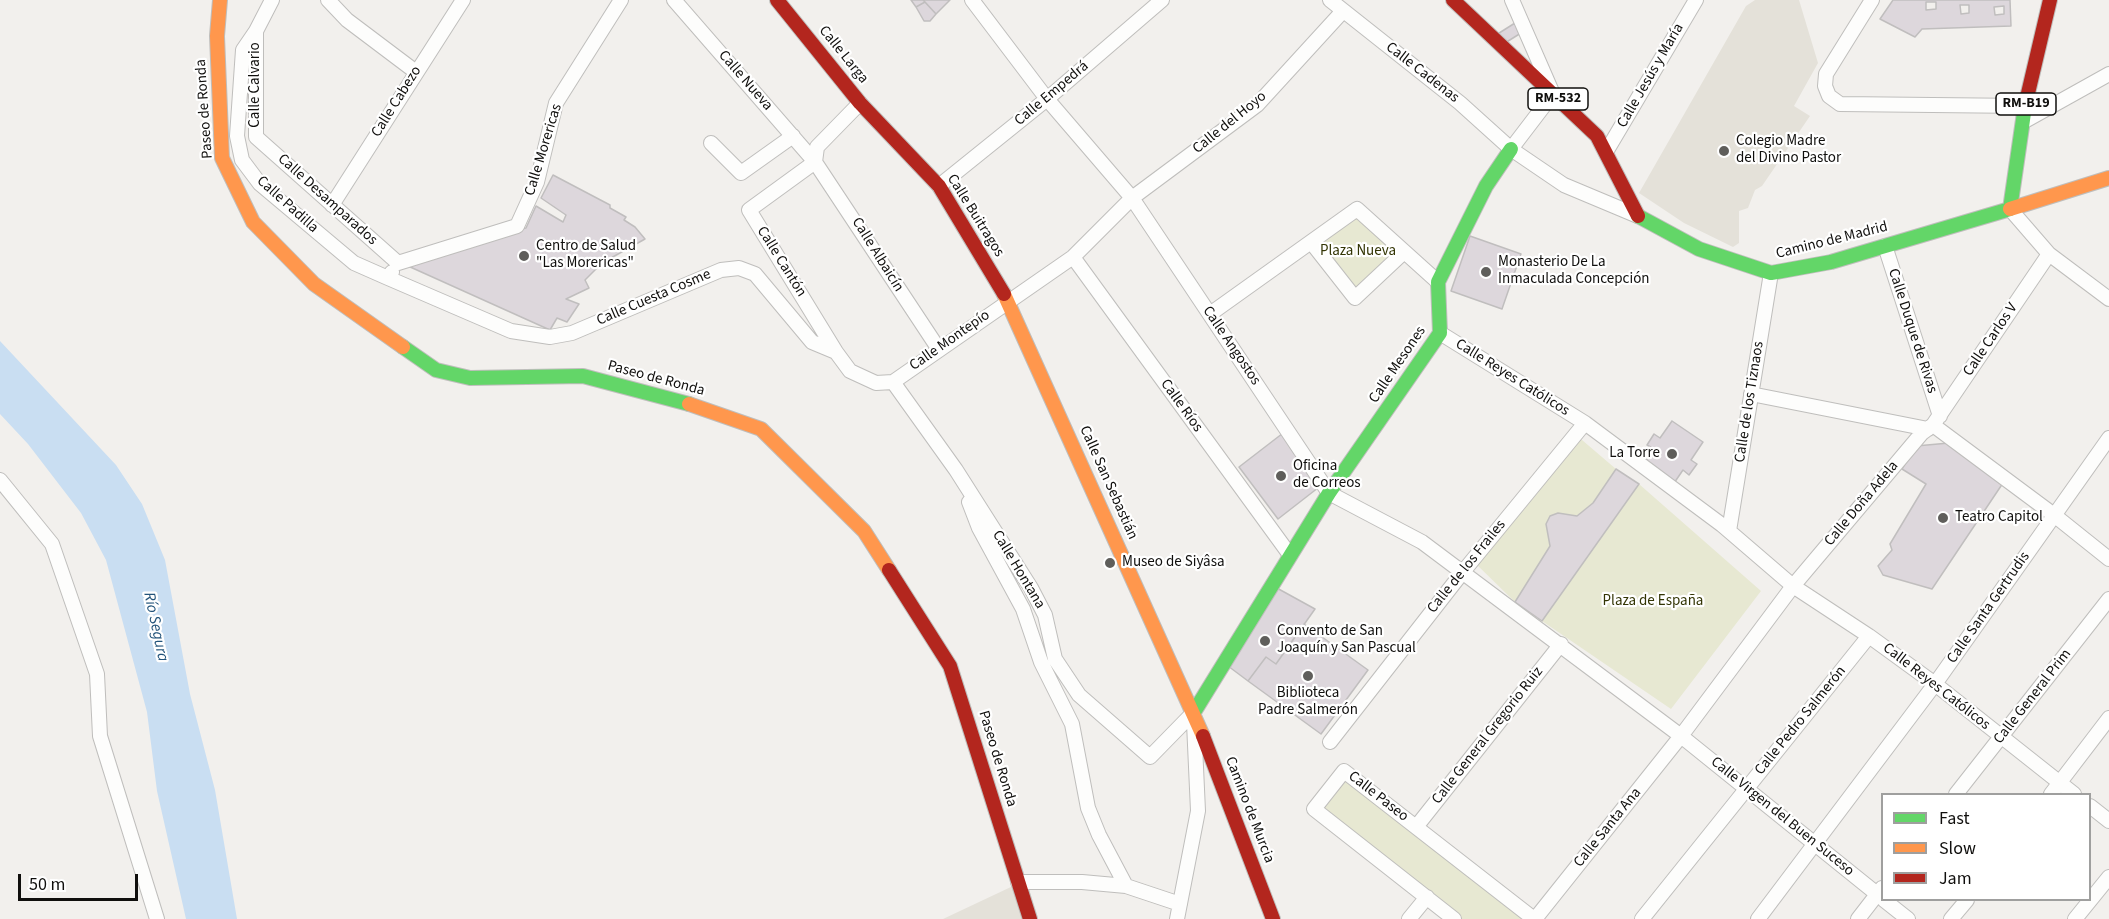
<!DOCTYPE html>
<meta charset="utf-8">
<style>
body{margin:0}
#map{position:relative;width:2109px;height:919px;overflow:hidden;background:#f2f0ed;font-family:"Source Sans 3",sans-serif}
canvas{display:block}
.legend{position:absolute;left:1881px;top:793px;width:210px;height:108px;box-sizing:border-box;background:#fff;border:2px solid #9f9f9e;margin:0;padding:8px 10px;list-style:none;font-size:18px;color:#100f0d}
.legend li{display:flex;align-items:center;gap:12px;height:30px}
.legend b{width:30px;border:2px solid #9f9f9e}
.scale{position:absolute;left:18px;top:874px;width:120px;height:27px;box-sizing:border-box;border:3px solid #100f0d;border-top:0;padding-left:8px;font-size:18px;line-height:21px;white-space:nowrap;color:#100f0d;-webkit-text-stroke:4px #fff;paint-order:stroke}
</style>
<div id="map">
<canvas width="2109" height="919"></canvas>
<ul class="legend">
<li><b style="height:8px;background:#63d668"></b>Fast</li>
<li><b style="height:8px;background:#ff974d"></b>Slow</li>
<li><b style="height:8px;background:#b3261e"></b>Jam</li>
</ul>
<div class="scale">50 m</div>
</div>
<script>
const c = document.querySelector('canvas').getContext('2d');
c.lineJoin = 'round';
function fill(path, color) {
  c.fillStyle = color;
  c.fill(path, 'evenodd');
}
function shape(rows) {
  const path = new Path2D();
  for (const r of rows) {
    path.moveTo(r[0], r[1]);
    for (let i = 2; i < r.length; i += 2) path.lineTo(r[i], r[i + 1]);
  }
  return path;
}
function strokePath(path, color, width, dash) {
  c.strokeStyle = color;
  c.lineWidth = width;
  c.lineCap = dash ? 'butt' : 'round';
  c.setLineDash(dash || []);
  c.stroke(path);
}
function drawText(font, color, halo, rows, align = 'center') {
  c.font = font + ' "Source Sans 3",sans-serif';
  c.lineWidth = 4.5;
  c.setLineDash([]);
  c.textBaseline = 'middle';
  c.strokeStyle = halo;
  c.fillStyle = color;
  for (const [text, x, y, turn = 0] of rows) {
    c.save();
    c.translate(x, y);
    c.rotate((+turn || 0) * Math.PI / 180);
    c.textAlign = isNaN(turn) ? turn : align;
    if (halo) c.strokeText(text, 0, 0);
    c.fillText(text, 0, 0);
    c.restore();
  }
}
fill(shape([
 [1755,0,1799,0,1818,63,1794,106,1810,116,1762,186,1755,190,1748,208,1739,211,1739,243,1733,247,1684,223,1639,193,1746,6],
 [1013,886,1024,919,943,919]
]), '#e4e1d9');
fill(shape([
 [1357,209,1403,253,1355,298,1311,242],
 [1575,434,1616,469,1593,503,1577,516,1558,513,1546,524,1550,546,1515,602,1476,564],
 [1639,484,1761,591,1671,709,1542,621],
 [1344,771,1534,919,1454,919,1314,809]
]), '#e7e8d2');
fill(shape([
 [0,341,116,465,142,504,165,560,190,694,215,790,237,919,186,919,157,791,147,712,106,560,81,513,28,444,0,414]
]), '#c9def2');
const building = shape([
 [911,0,923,0,925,2,916,7,911,0],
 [923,0,950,0,936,14,923,0],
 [1893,0,2010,0,2011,26,1922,29,1915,37,1880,19,1893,0],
 [1926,2,1936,2,1936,9,1926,10,1926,2],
 [1960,5,1969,5,1969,13,1961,14,1960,5],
 [2004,6,2004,14,1995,15,1994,7,2004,6],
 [925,2,936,14,930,21,924,21,916,7,925,2],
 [1515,23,1521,33,1505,43,1496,35,1515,23],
 [553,175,610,205,610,208,626,217,624,220,635,227,645,239,602,263,585,280,589,288,566,299,579,304,567,322,557,318,550,330,408,266,479,236,526,228,536,206,563,222,566,215,541,198,553,175],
 [1470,236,1521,254,1502,309,1451,291,1470,236],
 [1672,421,1703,442,1691,460,1697,464,1689,475,1683,470,1672,486,1643,465,1654,449,1647,445,1654,434,1660,438,1672,421],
 [1287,430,1323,484,1278,519,1239,467,1287,430],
 [1949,443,2005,480,1932,589,1883,575,1878,566,1892,550,1890,544,1926,484,1902,469,1916,446,1949,443],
 [1616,469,1639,484,1542,621,1515,602,1550,546,1546,524,1550,516,1558,513,1577,516,1593,503,1616,469],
 [1275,587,1315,609,1276,664,1266,657,1248,681,1224,663,1275,587],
 [1304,624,1368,670,1321,734,1248,681,1266,657,1276,664,1304,624]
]);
fill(building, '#ddd7dc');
strokePath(building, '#c0bebe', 1.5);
const street = shape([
 [272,0,256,31,256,137,398,263],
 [328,0,347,20,416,72],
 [674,0,815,162,938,348],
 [972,0,1047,99,1132,198,1329,493,1422,542,1681,736,1882,898],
 [1330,0,1460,103,1511,149,1564,185,1638,216],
 [1872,0,1826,74,1825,86,1829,96,1840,104,2025,106],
 [256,31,243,50,237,136,242,160,260,184,354,263,388,278,392,272],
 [2023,122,2109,74],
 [711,143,741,173,793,136],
 [1511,149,1553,94,1512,0],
 [1606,152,1696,0],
 [815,162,749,210,836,352],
 [815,162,817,147,860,103],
 [939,186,1047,99,1162,0],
 [332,205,463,0],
 [2010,209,2049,254,2109,299],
 [1311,242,1355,298,1403,253],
 [1885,246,1940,416],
 [1073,257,1290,555],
 [398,263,517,226,537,182,556,103,621,0],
 [388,278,511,331,550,337,572,333,721,270,739,268,755,274,812,342,836,352,850,371,876,383,893,382],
 [1210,314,1357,209,1438,282],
 [1440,333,1585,423,1722,525,1793,586,1869,636,1935,684,2074,794],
 [893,382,1073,257,1132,198,1257,105,1343,11],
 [893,382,956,470,1031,588,1045,615,1055,659,1079,695,1150,757,1194,712],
 [1751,394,1928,429],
 [1933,425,2054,515,2109,559],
 [0,480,52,544,97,674,100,736,157,919],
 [969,502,979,528,1023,609,1041,662,1072,724,1088,808,1099,835,1126,886],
 [1729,531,1771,273],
 [1330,742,1462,573,1585,423],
 [1956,794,2109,599],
 [2051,794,2109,718],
 [2090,806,2109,821],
 [1416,827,1561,644],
 [1018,882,1082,882,1126,886,1180,904],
 [1884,900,1908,919],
 [1177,919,1198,811,1194,723],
 [1409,919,1427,897],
 [1454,919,1314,809,1344,771,1534,919],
 [1535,919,1681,736,1793,586,1922,433,1933,425,2049,254],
 [1642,919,1869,636],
 [1758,919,1935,684,2109,438],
 [1858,919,1882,888],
 [1951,919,1967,900],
 [2075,919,2109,877]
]);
const fast = shape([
 [1638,216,1699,249,1771,273,1831,262,2010,209,2025,106],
 [403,347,436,370,470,378,583,376,689,404],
 [1194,712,1329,493,1440,333,1438,282,1486,186,1511,149]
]);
const slow = shape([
 [220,0,217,36,222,158,253,222,314,284,403,347],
 [2010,209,2109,178],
 [1004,294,1203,736],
 [689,404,761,429,864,531,889,570]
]);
const jam = shape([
 [777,0,860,103,939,186,1004,294],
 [1453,0,1597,136,1638,216],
 [2025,106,2050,0],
 [889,570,950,666,1030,919],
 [1203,736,1273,919]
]);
strokePath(street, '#bfbebc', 16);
strokePath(fast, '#bfbebc', 16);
strokePath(slow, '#bfbebc', 16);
strokePath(jam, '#bfbebc', 16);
strokePath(street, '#fdfdfc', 14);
strokePath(fast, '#63d668', 14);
strokePath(slow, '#ff974d', 14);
strokePath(jam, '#b3261e', 14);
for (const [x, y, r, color] of [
 [1724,151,6,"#5f5e5b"],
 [524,256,6,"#5f5e5b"],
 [1486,272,6,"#5f5e5b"],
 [1672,454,6,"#5f5e5b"],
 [1281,476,6,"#5f5e5b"],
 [1943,518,6,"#5f5e5b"],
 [1110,563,6,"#5f5e5b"],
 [1265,641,6,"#5f5e5b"],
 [1308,676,6,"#5f5e5b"]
]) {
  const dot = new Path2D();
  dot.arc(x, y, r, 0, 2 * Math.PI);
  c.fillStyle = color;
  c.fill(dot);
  strokePath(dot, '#fff', 2);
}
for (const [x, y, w] of [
 [1558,99,60],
 [2026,104,60]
]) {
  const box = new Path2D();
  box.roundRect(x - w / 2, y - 11, w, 22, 4.5);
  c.fillStyle = '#fff';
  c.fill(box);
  strokePath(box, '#100f0d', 1.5);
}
drawText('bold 14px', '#100f0d', null, [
 ["RM-532",1558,99],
 ["RM-B19",2026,104]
]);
drawText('15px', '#100f0d', '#fff', [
 ["Calle Larga",843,55,51],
 ["Calle Cadenas",1422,73,38],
 ["Calle Jesús y María",1651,76,-60],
 ["Calle Nueva",745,81,49],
 ["Calle Calvario",256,85,-90],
 ["Calle Empedrá",1052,94,-40],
 ["Calle Cabezo",397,102,-58],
 ["Paseo de Ronda",205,109,-94],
 ["Calle del Hoyo",1230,123,-39],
 ["Calle Morericas",544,150,-73],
 ["Calle Desamparados",327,200,42],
 ["Calle Padilla",287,205,42],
 ["Calle Buitragos",975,216,58],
 ["Camino de Madrid",1832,241,-14],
 ["Calle Albaicín",877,255,58],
 ["Calle Cantón",781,262,58],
 ["Calle Cuesta Cosme",654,298,-23],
 ["Calle Duque de Rivas",1912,331,72],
 ["Calle Carlos V",1991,340,-56],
 ["Calle Montepío",950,341,-35],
 ["Calle Angostos",1231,346,56],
 ["Calle Mesones",1398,365,-56],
 ["Calle Reyes Católicos",1512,378,32],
 ["Paseo de Ronda",656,379,15],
 ["Calle de los Tiznaos",1750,402,-81],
 ["Calle Ríos",1181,406,54],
 ["Calle San Sebastián",1108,483,66],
 ["Calle Doña Adela",1862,504,-50],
 ["Calle de los Frailes",1467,567,-51],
 ["Calle Hontana",1018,570,59],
 ["Calle Santa Gertrudis",1989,608,-55],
 ["Calle Reyes Católicos",1936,687,38],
 ["Calle General Prim",2033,697,-52],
 ["Calle Pedro Salmerón",1801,721,-51],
 ["Calle General Gregorio Ruiz",1488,736,-52],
 ["Paseo de Ronda",997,759,73],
 ["Calle Paseo",1378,797,38],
 ["Camino de Murcia",1249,810,69],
 ["Calle Virgen del Buen Suceso",1782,817,39],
 ["Calle Santa Ana",1608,828,-51]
]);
drawText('15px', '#100f0d', '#fff', [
 ["Colegio Madre",1736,142],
 ["del Divino Pastor",1736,159],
 ["Centro de Salud",536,247],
 ["\"Las Morericas\"",536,264],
 ["Monasterio De La",1498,263],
 ["Inmaculada Concepción",1498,280],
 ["La Torre",1660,454,"right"],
 ["Oficina",1293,467],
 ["de Correos",1293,484],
 ["Teatro Capitol",1955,518],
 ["Museo de Siyâsa",1122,563],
 ["Convento de San",1277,632],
 ["Joaquín y San Pascual",1277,649],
 ["Biblioteca",1308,694,"center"],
 ["Padre Salmerón",1308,711,"center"]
], 'left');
drawText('15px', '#333504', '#fff', [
 ["Plaza Nueva",1358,252],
 ["Plaza de España",1653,602]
]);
drawText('italic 16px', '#22537a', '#fff', [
 ["Río Segura",155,627,78]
]);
</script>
